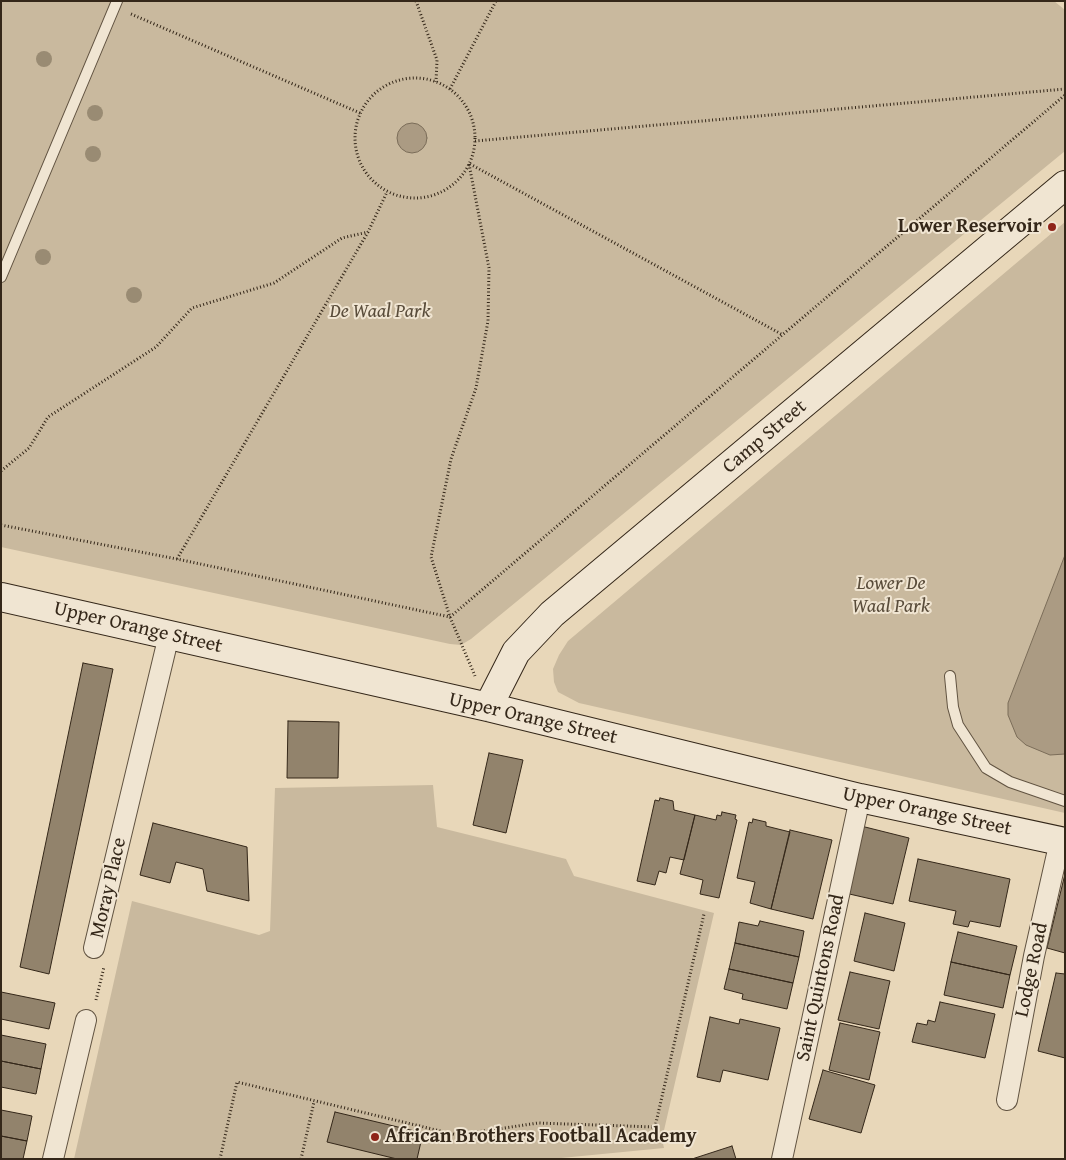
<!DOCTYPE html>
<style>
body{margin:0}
#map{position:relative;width:1066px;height:1160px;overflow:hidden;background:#e8d7b9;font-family:"Gentium Book Plus",serif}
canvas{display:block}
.frame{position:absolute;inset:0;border:2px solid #342719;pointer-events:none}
</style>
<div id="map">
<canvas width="1066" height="1160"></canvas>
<div class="frame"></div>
</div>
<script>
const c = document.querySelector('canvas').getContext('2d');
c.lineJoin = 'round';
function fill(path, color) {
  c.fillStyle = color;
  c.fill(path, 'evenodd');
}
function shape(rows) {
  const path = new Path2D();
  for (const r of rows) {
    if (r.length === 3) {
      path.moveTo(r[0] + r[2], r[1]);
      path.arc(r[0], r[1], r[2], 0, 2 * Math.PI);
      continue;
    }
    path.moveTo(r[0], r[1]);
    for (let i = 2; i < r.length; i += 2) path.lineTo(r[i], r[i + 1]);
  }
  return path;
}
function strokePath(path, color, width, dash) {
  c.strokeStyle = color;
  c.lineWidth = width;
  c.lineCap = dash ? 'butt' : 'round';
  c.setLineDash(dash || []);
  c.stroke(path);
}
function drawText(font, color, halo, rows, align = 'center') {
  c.font = font + ' "Gentium Book Plus",serif';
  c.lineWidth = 4;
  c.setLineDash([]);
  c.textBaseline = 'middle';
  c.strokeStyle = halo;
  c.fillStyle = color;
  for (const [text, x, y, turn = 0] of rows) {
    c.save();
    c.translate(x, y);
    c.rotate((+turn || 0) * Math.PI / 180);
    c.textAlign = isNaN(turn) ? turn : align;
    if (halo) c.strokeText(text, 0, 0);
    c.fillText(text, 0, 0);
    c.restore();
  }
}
fill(shape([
 [1,1,1054,1,1065,10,1065,151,471,639,461,645,450,644,1,547],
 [1065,222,1065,813,579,703,558,692,554,682,553,669,559,655,568,641],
 [433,785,437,827,566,859,574,876,714,913,662,1139,664,1148,551,1159,74,1159,132,901,259,935,270,931,275,788]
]), '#c9b99e');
const water = shape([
 [412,138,15],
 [1065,555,1065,754,1050,755,1026,745,1017,737,1008,715,1008,703,1065,555]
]);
fill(water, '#ab9b83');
strokePath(water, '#7b6d59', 1);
const building = shape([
 [83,663,113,669,49,974,20,967,83,663],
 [288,721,339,722,338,778,287,778,288,721],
 [489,753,523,760,506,833,473,825,489,753],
 [660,798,673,801,674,810,695,815,684,860,670,857,666,873,659,871,655,885,637,881,655,800,659,801,660,798],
 [722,812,736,815,735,819,737,820,719,898,700,894,703,880,680,874,695,815,716,820,717,815,721,816,722,812],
 [753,819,766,822,766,826,790,832,771,909,750,903,755,882,737,878,749,822,752,823,753,819],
 [153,823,247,847,249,901,207,891,203,869,176,862,170,883,140,875,153,823],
 [861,826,909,838,893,904,845,893,861,826],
 [790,830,832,840,813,919,771,909,790,830],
 [918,859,1010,879,1000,927,970,921,968,927,953,924,956,911,909,901,918,859],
 [1065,874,1065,953,1047,948,1065,874],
 [865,913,905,923,894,971,854,961,865,913],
 [760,921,804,931,799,957,735,943,739,922,758,926,760,921],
 [958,932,1017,946,1010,975,951,962,958,932],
 [735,943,799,957,793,983,729,969,735,943],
 [951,962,1010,975,1003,1008,944,995,951,962],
 [729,969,793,983,787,1009,742,999,743,994,724,989,729,969],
 [850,972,890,981,879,1029,838,1020,850,972],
 [1056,973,1065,974,1065,1058,1038,1051,1056,973],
 [1,992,55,1003,49,1029,1,1019,1,992],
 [940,1002,995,1014,985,1058,912,1042,917,1023,927,1025,928,1020,935,1022,940,1002],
 [710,1017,739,1024,740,1019,780,1028,768,1080,723,1070,720,1082,697,1077,710,1017],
 [840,1023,880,1032,869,1080,829,1070,840,1023],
 [1,1035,46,1044,41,1069,1,1061,1,1035],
 [1,1061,41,1069,36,1094,1,1087,1,1061],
 [823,1070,875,1085,861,1133,809,1119,823,1070],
 [1,1110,32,1116,27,1141,1,1136,1,1110],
 [335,1112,423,1133,417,1159,397,1159,327,1142,335,1112],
 [1,1136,27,1141,23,1159,1,1159,1,1136],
 [732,1146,736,1159,692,1159,732,1146]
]);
fill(building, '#92836c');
strokePath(building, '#342719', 1);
const lane = shape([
 [1,277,117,1],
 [950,676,953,707,958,725,986,768,1010,782,1065,801]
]);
const street = shape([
 [94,948,169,635],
 [1007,1100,1034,956,1060,841],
 [53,1159,86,1020],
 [782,1159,860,798]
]);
const secondary = shape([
 [1,597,488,707,860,798,1065,842],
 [488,707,516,652,552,614,1065,185]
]);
strokePath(lane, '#615341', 12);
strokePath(street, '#615341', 22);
strokePath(secondary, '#342719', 30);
strokePath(shape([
 [416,1,437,60,436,82],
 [131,14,360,113],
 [415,138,60],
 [450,89,496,1],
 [475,141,1065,89],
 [469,164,489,268,488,321,476,388,451,459,431,557,450,617,475,676],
 [470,164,783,335],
 [1,471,29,448,48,417,156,347,192,308,274,283,342,238,368,232],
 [1,525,177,559,450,617],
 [177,559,368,232,387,192],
 [450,617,1065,95],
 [96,1000,104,967],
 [220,1159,237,1082,457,1135,538,1123,655,1127,704,914],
 [301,1159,314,1102]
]), '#342719', 3, [1, 2.5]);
strokePath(lane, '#f0e5d2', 10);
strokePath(street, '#f0e5d2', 20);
strokePath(secondary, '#f0e5d2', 28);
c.fillStyle = '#998b73';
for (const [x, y] of [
 [44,59],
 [95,113],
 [93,154],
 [43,257],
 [134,295]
]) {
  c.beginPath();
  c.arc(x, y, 8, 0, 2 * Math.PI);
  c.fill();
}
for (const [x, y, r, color] of [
 [1052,227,5,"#8f2418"],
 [375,1137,5,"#8f2418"]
]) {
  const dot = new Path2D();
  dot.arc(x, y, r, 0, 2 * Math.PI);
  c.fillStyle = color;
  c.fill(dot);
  strokePath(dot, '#f0e5d2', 2);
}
drawText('bold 20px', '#342719', '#f0e5d2', [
 ["Lower Reservoir",1042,227],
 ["African Brothers Football Academy",385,1137,"left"]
], 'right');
drawText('italic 20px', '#594c3a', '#f0e5d2', [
 ["De Waal Park",380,312],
 ["Lower De",891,584],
 ["Waal Park",891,607]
]);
drawText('20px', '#342719', '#f0e5d2', [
 ["Camp Street",765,437,-40],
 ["Upper Orange Street",138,628,13],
 ["Upper Orange Street",533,719,13],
 ["Upper Orange Street",927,812,12],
 ["Moray Place",109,888,-77],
 ["Lodge Road",1032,970,-78],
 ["Saint Quintons Road",821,978,-78]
]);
</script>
